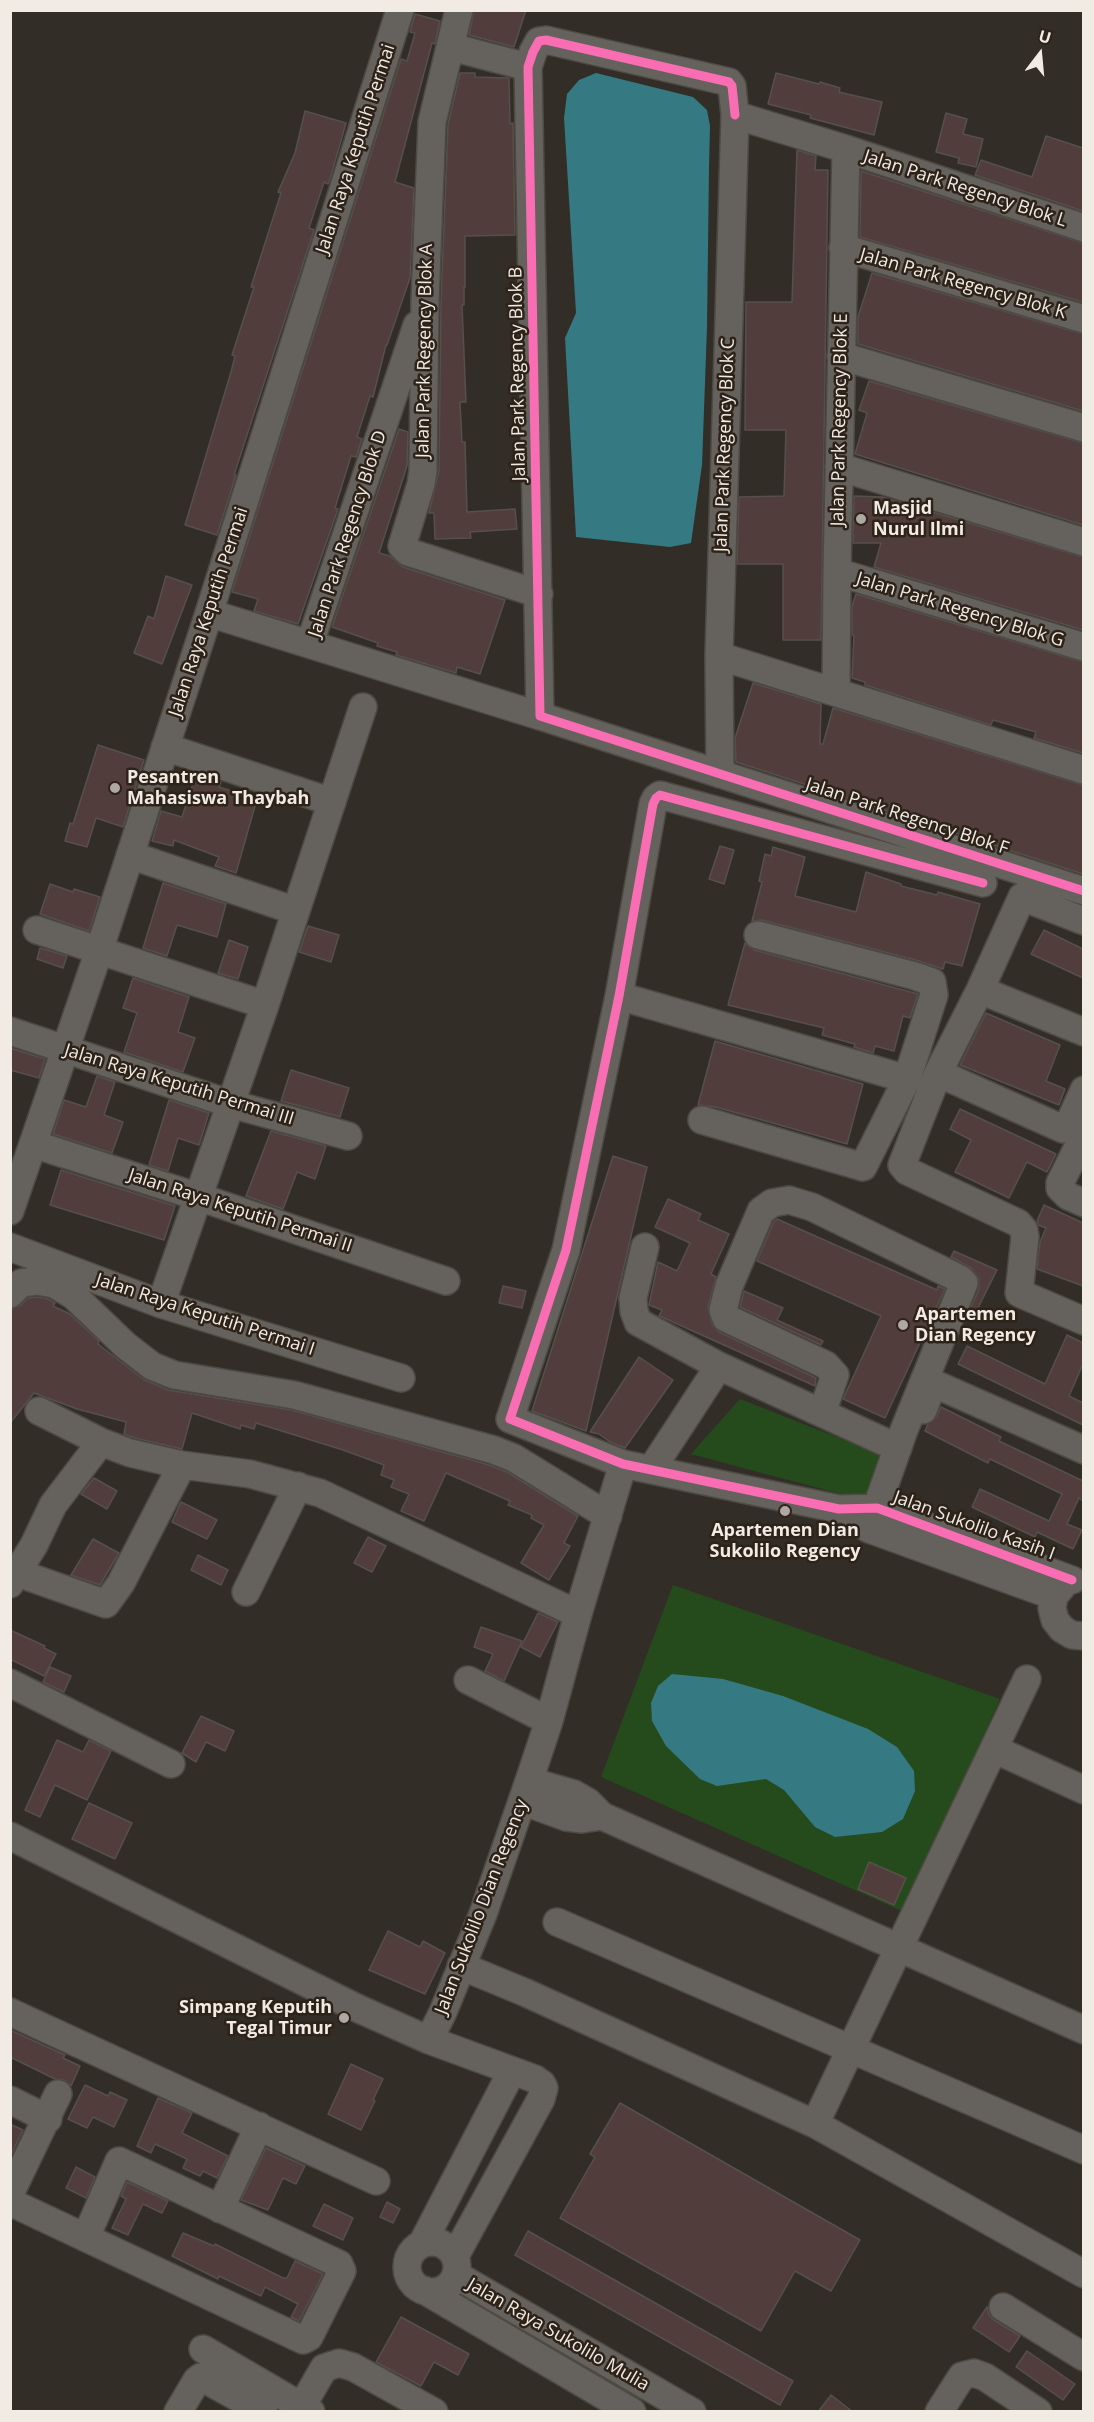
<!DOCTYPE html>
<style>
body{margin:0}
#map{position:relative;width:1094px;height:2422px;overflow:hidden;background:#322d27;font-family:"Open Sans",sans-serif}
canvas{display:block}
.frame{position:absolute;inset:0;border:12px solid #f2ebe4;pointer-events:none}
.north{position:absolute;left:1010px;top:24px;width:60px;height:60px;-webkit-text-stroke:4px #2d2319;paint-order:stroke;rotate:16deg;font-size:16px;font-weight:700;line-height:24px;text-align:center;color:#f2ebe4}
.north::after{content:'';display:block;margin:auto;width:21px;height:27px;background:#f2ebe4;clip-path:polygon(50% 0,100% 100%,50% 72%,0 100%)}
</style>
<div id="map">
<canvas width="1094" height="2422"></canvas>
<div class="frame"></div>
<div class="north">U</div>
</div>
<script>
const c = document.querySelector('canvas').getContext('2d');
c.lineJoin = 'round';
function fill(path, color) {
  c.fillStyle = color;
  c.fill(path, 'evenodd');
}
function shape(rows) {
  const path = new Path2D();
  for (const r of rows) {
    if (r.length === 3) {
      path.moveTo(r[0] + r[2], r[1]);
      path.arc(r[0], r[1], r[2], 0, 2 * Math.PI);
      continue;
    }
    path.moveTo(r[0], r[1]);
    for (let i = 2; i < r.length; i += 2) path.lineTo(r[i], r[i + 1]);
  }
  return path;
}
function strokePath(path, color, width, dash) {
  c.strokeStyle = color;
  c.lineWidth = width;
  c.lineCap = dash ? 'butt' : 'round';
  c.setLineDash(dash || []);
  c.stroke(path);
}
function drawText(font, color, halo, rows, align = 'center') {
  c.font = font + ' "Open Sans",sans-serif';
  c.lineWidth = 5;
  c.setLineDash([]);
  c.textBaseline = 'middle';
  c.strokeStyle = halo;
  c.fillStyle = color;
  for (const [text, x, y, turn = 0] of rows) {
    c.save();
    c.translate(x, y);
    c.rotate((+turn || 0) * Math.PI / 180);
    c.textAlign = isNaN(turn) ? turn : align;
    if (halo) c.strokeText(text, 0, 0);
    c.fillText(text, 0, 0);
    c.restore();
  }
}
fill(shape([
 [740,1399,885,1456,867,1501,691,1454],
 [673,1585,1000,1699,904,1912,601,1777]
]), '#254b1c');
fill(shape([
 [596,73,693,97,707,110,710,126,709,167,707,327,702,465,691,543,670,547,576,537,565,338,576,313,564,118,567,94,579,80],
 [672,1674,723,1679,783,1696,868,1729,897,1747,914,1771,915,1791,903,1819,882,1832,835,1837,815,1827,784,1790,766,1779,717,1786,700,1779,666,1746,652,1721,651,1703,658,1686]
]), '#357983');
const building = shape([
 [474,10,526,10,514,47,469,35,474,10],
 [415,14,440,21,435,44,432,43,395,182,414,188,410,278,387,345,386,345,373,397,370,396,357,437,362,439,356,457,351,456,335,508,338,509,298,624,254,611,258,599,232,592,401,59,407,61,415,33,410,32,415,14],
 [460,73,475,73,475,77,509,78,510,124,513,123,515,235,465,236,465,287,464,287,464,305,462,305,466,402,460,402,462,442,465,442,467,512,515,509,517,529,470,532,471,538,435,539,434,513,429,513,439,470,441,301,448,124,460,73],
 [776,73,819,84,820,82,840,88,839,92,882,102,874,135,810,118,811,115,768,104,776,73],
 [305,111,346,123,330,179,328,184,324,182,309,228,314,230,234,475,236,475,217,535,185,525,231,372,235,356,232,355,254,287,251,287,281,193,278,192,295,153,305,111],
 [946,113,967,119,963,134,983,139,976,167,958,163,959,158,936,152,946,113],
 [1046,136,1083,148,1083,211,975,175,981,160,1032,177,1046,136],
 [797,150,816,156,815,170,828,170,821,640,783,640,783,564,737,564,739,497,784,496,786,430,745,430,746,302,792,302,797,150],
 [861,171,1083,243,1083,302,860,237,861,171],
 [872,273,1083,334,1083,411,858,344,858,317,872,273],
 [869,381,1083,443,1083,525,855,454,867,413,859,410,869,381],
 [399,429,408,432,407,466,379,553,390,556,403,567,505,600,480,674,457,667,456,673,396,655,397,652,377,646,378,643,332,627,399,429],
 [854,496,882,497,1083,557,1083,630,874,567,881,543,853,543,854,496],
 [166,576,192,585,162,664,134,653,148,616,154,619,166,576],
 [856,594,1083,662,1083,753,1034,738,1036,732,993,720,991,725,865,685,865,682,852,678,854,635,852,635,852,606,856,594],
 [753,683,821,704,820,744,823,744,833,708,1083,785,1083,874,736,762,735,738,753,683],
 [98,745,144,760,123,827,96,818,87,847,65,841,70,823,73,824,98,745],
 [196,774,221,782,219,787,257,799,236,873,215,866,219,857,174,840,173,846,152,841,161,811,182,817,196,774],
 [720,846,734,850,724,884,709,879,720,846],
 [773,847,805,857,795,896,856,912,866,872,901,884,901,886,937,895,938,892,980,904,962,966,945,962,943,969,919,961,762,920,752,921,762,882,759,881,765,854,771,856,773,847],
 [163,883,226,904,217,937,177,925,167,956,143,948,163,883],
 [50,884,73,892,74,889,100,897,89,931,40,914,50,884],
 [308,926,339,935,331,962,299,952,308,926],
 [1044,930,1083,949,1083,978,1031,954,1044,930],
 [229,940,248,947,238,979,218,973,229,940],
 [745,943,754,950,918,994,910,1018,903,1016,894,1051,875,1046,873,1053,854,1047,855,1044,822,1035,824,1028,728,1005,745,943],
 [40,948,67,956,63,968,37,959,40,948],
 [133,978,189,997,178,1032,195,1038,183,1072,124,1052,137,1013,123,1008,133,978],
 [986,1013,1060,1045,1046,1081,1065,1089,1059,1105,960,1065,986,1013],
 [715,1041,863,1084,847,1144,716,1107,698,1105,715,1041],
 [10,1048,45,1059,39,1078,10,1070,10,1048],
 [291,1070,349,1088,340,1117,281,1101,291,1070],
 [97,1076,115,1082,104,1115,123,1122,112,1153,53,1134,64,1100,86,1107,97,1076],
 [169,1100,209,1113,199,1145,178,1138,168,1171,149,1165,169,1100],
 [960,1109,1056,1154,1047,1172,1027,1162,1009,1198,955,1172,971,1140,950,1129,960,1109],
 [271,1131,326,1146,315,1179,297,1172,283,1209,246,1196,271,1131],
 [613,1156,647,1167,586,1431,532,1411,613,1156],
 [61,1170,175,1206,164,1240,50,1205,61,1170],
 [668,1199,701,1214,698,1220,729,1234,711,1274,716,1277,708,1307,712,1324,719,1332,816,1378,815,1386,664,1318,659,1316,662,1310,649,1305,658,1262,677,1271,690,1243,655,1227,668,1199],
 [1044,1205,1083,1223,1083,1286,1037,1269,1040,1242,1046,1228,1038,1225,1037,1221,1044,1205],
 [777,1219,937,1290,938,1286,945,1289,885,1418,843,1399,881,1316,757,1261,774,1221,777,1219],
 [954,1251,997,1270,976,1312,970,1309,979,1289,979,1279,971,1268,951,1257,954,1251],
 [503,1286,526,1291,522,1308,499,1303,503,1286],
 [744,1291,783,1308,777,1320,823,1341,821,1345,740,1307,744,1291],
 [37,1297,48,1299,55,1303,53,1306,70,1314,99,1341,98,1344,143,1379,168,1390,291,1410,489,1465,507,1472,578,1516,564,1543,570,1546,549,1580,521,1563,544,1525,531,1518,532,1515,508,1505,510,1501,446,1473,424,1521,401,1511,409,1494,391,1487,394,1480,381,1475,384,1465,343,1450,256,1423,254,1429,241,1425,240,1429,192,1413,182,1449,135,1438,124,1434,126,1422,77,1409,34,1393,10,1423,10,1309,21,1305,28,1298,37,1297],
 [1067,1335,1083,1343,1083,1364,1069,1396,1083,1403,1083,1425,958,1364,967,1346,1045,1384,1067,1335],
 [639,1357,673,1380,625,1448,610,1442,599,1434,590,1432,639,1357],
 [941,1407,1001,1437,999,1441,1083,1481,1083,1501,1079,1498,1067,1524,1082,1530,1073,1549,1037,1532,1035,1537,972,1507,980,1489,1049,1521,1062,1494,990,1459,988,1463,925,1431,928,1424,937,1416,941,1407],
 [94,1478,117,1491,107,1509,81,1494,94,1478],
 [181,1502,217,1520,207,1539,172,1522,181,1502],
 [368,1537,386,1546,372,1572,354,1563,368,1537],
 [93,1539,119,1553,100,1585,71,1575,93,1539],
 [198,1555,228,1570,221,1585,191,1570,198,1555],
 [538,1613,558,1622,540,1657,521,1647,538,1613],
 [481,1627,522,1641,504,1681,485,1671,493,1654,474,1647,481,1627],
 [10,1630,45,1646,44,1648,56,1654,44,1676,10,1659,10,1630],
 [50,1667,71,1676,64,1692,43,1682,50,1667],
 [201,1716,234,1731,225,1751,206,1742,196,1762,182,1753,201,1716],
 [57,1740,83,1752,89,1740,111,1751,87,1800,55,1785,40,1817,25,1810,57,1740],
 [89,1803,132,1823,115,1859,72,1839,89,1803],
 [869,1862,906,1878,894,1905,858,1889,869,1862],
 [388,1931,420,1947,423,1941,445,1953,425,1994,369,1970,388,1931],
 [10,2030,65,2055,63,2058,80,2066,71,2086,64,2080,55,2079,10,2057,10,2030],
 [351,2064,383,2079,373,2100,375,2101,361,2130,328,2114,351,2064],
 [85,2085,108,2096,110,2092,127,2100,114,2127,93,2117,87,2128,68,2119,85,2085],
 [158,2098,192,2113,182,2133,228,2156,217,2178,203,2171,200,2176,183,2168,187,2159,155,2144,151,2153,137,2146,158,2098],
 [620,2103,860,2240,831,2291,795,2271,761,2331,560,2218,595,2157,590,2154,620,2103],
 [10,2124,23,2130,10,2157,10,2124],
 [266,2148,305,2166,296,2184,283,2178,268,2210,241,2200,266,2148],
 [76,2167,95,2177,86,2198,66,2188,76,2167],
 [127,2182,168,2201,162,2213,143,2204,128,2235,112,2228,126,2199,121,2196,127,2182],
 [387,2202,400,2209,393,2223,380,2217,387,2202],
 [324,2204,353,2218,343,2240,313,2226,324,2204],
 [528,2231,793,2381,780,2405,515,2255,528,2231],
 [183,2233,214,2246,215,2244,283,2278,287,2278,295,2261,323,2274,299,2321,291,2317,298,2304,265,2287,261,2296,219,2276,218,2279,172,2256,183,2233],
 [987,2307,989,2315,994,2320,1020,2336,1009,2352,973,2328,987,2307],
 [401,2317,469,2354,458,2375,434,2362,421,2386,376,2362,401,2317],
 [1027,2351,1075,2384,1063,2400,1016,2367,1027,2351],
 [831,2395,853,2412,818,2412,831,2395]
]);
fill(building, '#513e3c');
strokePath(building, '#56504d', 1.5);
const minor = shape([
 [459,10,432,122,425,301,423,470,421,484,402,546,408,552,539,594],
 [451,47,528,67],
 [735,115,732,86,729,82,546,40,539,41,533,52,528,67,540,716,1084,891],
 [843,248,1084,319],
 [841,356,1084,428],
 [839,467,1084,542],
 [837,572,1084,647],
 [209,613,540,716],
 [310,643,417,325],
 [719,656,1084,770],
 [836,692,837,572,846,149],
 [165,747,332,802],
 [720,774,719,656,735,115,846,149,1084,228],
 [130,855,296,911],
 [983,883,660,795,656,798,653,804,619,996,566,1250,510,1419,623,1464,839,1509,877,1508,1072,1580],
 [1084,921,1022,897,980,990,938,1073,902,1165,907,1171,1018,1223,1024,1230,1025,1237,1019,1293,1084,1321],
 [37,930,265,1005],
 [980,990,1084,1032],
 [619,996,907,1079],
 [10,1031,231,1104,348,1136],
 [938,1073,1063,1129,1067,1128,1084,1090],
 [702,1120,863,1167,907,1079,934,995,932,982,915,976,758,935],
 [1084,1135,1060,1183,1060,1188,1068,1196,1084,1203],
 [33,1144,199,1197,446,1281],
 [10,1211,99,951,209,613,400,10],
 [10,1247,161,1304,401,1378],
 [645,1247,633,1298,634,1311,638,1322,719,1366],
 [10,1294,21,1283,37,1281,54,1284,74,1296,125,1345,152,1366,174,1375,294,1395,494,1450,514,1458,608,1516],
 [161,1304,265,1005,363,707],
 [923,1410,932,1386,937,1385,1084,1450],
 [39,1411,101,1442,130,1453,182,1465,250,1474,320,1493,578,1614],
 [822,1413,835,1375,826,1365,726,1318,723,1310,729,1286,761,1211,772,1203,789,1200,812,1207,960,1279,964,1283,904,1430,869,1529],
 [651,1470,719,1366,898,1448],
 [855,1519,869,1529,1054,1596],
 [18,1573,106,1604,121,1583,182,1465],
 [1065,1583,1054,1596,1052,1608,1055,1620,1062,1629,1072,1635,1084,1636],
 [10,1584,34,1545,53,1505,101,1442],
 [246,1592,298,1486],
 [468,1680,549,1721],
 [10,1683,171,1764],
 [994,1749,1084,1790],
 [529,1781,574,1794,588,1802,602,1816,1084,2030],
 [522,1801,566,1817,582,1819,602,1816],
 [10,1836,359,2009,429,2040,443,2012,483,1914,529,1781,549,1721,578,1614,623,1464],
 [557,1922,1084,2150],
 [461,1966,524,1992,815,2124,1084,2274],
 [10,2012,376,2181],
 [429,2040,535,2079,542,2084,544,2088,541,2099,455,2256],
 [10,2100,48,2119],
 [815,2124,1027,1679],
 [10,2194,58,2094],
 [10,2202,303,2340,309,2337,342,2271,339,2264,119,2161,86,2237],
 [220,2209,259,2126],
 [432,2267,25],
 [422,2244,512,2071],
 [456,2275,692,2412],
 [424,2290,632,2412],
 [1003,2307,1084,2357],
 [203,2349,311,2412],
 [302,2406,324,2368,339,2363,353,2367,434,2412],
 [178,2412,197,2380,201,2377,264,2412],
 [939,2412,962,2376,974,2373,985,2377,1038,2412]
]);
strokePath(minor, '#4d4943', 30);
strokePath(minor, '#65615d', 27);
strokePath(shape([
 [735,115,732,86,729,82,546,40,539,41,533,52,528,67,540,716,1084,891],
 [983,883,660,795,656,798,653,804,619,996,566,1250,510,1419,623,1464,839,1509,877,1508,1072,1580]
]), '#f96db3', 9);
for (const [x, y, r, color] of [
 [861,519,6,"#afa8a2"],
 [115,788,6,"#afa8a2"],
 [903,1325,6,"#afa8a2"],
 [785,1511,6,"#afa8a2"],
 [344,2018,6,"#afa8a2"]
]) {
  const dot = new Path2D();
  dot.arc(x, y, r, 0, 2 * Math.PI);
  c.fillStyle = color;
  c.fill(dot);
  strokePath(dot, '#2d2319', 2);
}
drawText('18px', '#f2ebe4', '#2d2319', [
 ["Jalan Raya Keputih Permai",356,149,-72],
 ["Jalan Park Regency Blok L",965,189,18],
 ["Jalan Park Regency Blok K",963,284,16],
 ["Jalan Park Regency Blok A",425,351,-89],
 ["Jalan Park Regency Blok B",518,374,-91],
 ["Jalan Park Regency Blok E",840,420,-89],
 ["Jalan Park Regency Blok C",725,445,-88],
 ["Jalan Park Regency Blok D",348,534,-72],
 ["Jalan Park Regency Blok G",960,610,17],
 ["Jalan Raya Keputih Permai",209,612,-72],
 ["Jalan Park Regency Blok F",907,817,18],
 ["Jalan Raya Keputih Permai III",179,1085,17],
 ["Jalan Raya Keputih Permai II",240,1211,18],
 ["Jalan Raya Keputih Permai I",205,1315,18],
 ["Jalan Sukolilo Kasih I",974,1526,20],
 ["Jalan Sukolilo Dian Regency",482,1907,-69],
 ["Jalan Raya Sukolilo Mulia",558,2335,30]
]);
drawText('bold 18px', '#f2ebe4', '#2d2319', [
 ["Masjid",873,509],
 ["Nurul Ilmi",873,530],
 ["Pesantren",127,778],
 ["Mahasiswa Thaybah",127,799],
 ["Apartemen",915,1315],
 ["Dian Regency",915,1336],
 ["Apartemen Dian",785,1531,"center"],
 ["Sukolilo Regency",785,1552,"center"],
 ["Simpang Keputih",332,2008,"right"],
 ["Tegal Timur",332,2029,"right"]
], 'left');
</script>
